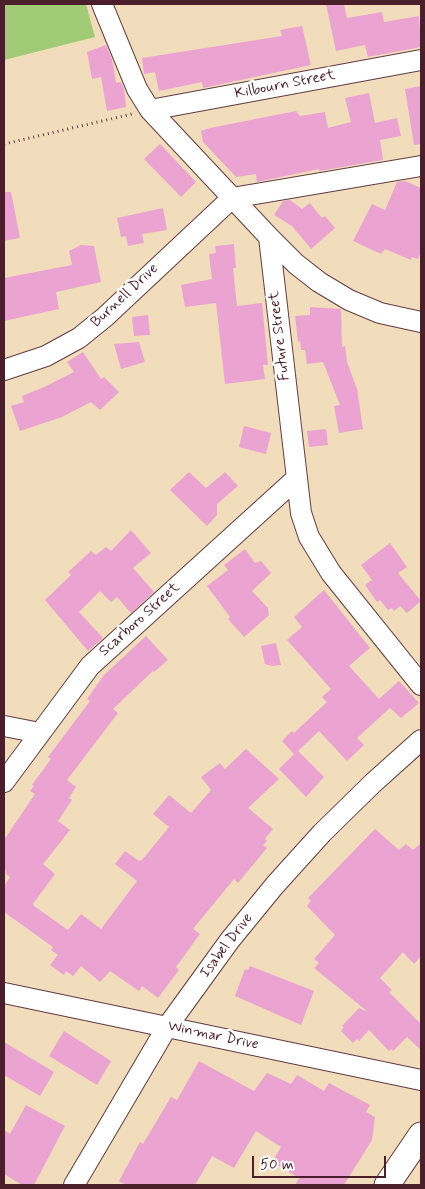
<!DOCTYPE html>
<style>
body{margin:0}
#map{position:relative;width:425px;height:1189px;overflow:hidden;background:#f1dcbc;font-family:Mynerve,sans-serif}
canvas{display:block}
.frame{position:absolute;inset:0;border:5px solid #4a1f2b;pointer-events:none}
.scale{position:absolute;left:252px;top:1156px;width:134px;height:22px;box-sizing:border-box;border:2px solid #4a1f2b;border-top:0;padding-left:6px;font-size:15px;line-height:18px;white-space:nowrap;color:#4a1f2b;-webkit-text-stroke:4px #fff;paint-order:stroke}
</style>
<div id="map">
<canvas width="425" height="1189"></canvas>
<div class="frame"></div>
<div class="scale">50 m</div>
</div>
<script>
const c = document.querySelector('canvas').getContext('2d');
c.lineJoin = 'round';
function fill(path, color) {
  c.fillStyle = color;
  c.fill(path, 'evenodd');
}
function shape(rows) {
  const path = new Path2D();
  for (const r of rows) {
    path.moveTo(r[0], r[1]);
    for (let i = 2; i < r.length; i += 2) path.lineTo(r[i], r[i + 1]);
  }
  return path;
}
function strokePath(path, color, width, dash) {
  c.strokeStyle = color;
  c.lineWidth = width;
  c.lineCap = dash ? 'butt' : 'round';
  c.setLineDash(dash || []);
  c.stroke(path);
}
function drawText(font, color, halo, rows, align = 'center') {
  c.font = font + ' Mynerve,sans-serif';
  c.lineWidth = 5;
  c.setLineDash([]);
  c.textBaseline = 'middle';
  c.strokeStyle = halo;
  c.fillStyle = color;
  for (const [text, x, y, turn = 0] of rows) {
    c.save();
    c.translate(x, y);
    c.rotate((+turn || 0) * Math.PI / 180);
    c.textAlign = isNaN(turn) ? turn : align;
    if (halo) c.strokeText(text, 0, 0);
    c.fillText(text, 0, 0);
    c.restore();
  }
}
fill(shape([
 [4,4,86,4,95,37,4,60]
]), '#a1cb77');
fill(shape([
 [326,4,344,4,347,18,382,12,384,22,419,16,421,47,368,57,365,45,336,51],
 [302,26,311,65,203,88,202,82,159,91,155,72,144,74,142,58,282,36,280,30],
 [106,45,112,59,116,83,121,82,124,89,126,107,107,111,101,77,92,79,87,52],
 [421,86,421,144,414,145,405,89],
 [369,93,375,123,397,118,401,136,380,140,383,160,319,171,319,169,257,182,256,174,236,177,203,142,201,131,210,128,296,111,300,116,325,112,328,128,351,122,345,98],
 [160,144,196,182,181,197,144,159],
 [405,181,421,188,421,252,418,259,412,257,411,260,385,249,381,254,353,241,372,204,385,210,397,182],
 [4,192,11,192,20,238,4,241],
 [290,200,302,209,310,203,322,218,325,216,335,228,311,249,292,226,274,215,283,201],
 [163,208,167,230,142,234,144,243,128,246,126,236,121,237,117,218],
 [234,244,236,268,233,268,237,306,262,303,268,365,263,365,265,379,225,384,216,303,185,307,181,285,212,279,209,254,216,253,215,246],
 [81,245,94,246,101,282,56,292,59,309,4,321,4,278,72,265,69,251],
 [310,307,341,309,342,347,345,346,347,362,357,389,363,429,339,433,334,406,340,405,323,362,307,364,305,350,301,350,300,341,298,342,295,316,310,315],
 [148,315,150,335,134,336,132,317],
 [139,342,145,362,121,369,114,344],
 [83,352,101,379,104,377,119,392,100,410,91,402,62,417,20,431,11,406,24,402,22,396,44,387,74,372,67,362],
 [244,426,271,433,266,454,239,447],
 [326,429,328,445,309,447,307,431],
 [189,472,206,488,225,472,238,486,217,504,217,515,207,526,170,490],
 [131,530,151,553,133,568,154,592,131,613,117,597,111,602,100,591,79,612,103,638,88,651,45,600,71,575,68,572,91,551,96,555,106,547,111,551],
 [390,543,407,567,398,573,421,601,407,613,400,606,394,611,392,608,388,610,380,600,377,602,365,585,372,580,361,565],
 [245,549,255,563,261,561,271,573,252,591,268,608,269,615,244,637,228,619,230,617,207,586,228,570,224,565],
 [324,590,370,648,349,666,379,699,399,681,419,703,401,718,390,708,357,738,364,745,347,761,319,731,298,751,324,777,306,797,279,769,294,754,282,741,292,731,294,733,327,702,322,697,331,689,287,640,302,627,294,617],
 [146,636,168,660,154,672,153,671,113,709,118,713,67,780,76,787,69,798,72,800,58,821,70,830,43,864,55,874,33,904,34,906,68,930,81,914,101,929,137,881,115,864,125,851,139,861,142,860,169,827,153,814,169,795,191,813,211,790,201,777,220,763,225,769,246,749,279,779,248,808,273,829,265,839,267,841,263,845,267,848,238,883,234,879,193,929,200,934,176,967,179,970,158,998,142,986,139,991,110,971,100,982,81,966,73,976,66,971,64,975,50,965,58,955,51,950,53,947,4,912,4,886,10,877,6,874,4,864,4,840,35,794,30,791,34,786,32,785,51,759,48,757,90,701,87,699,104,675],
 [276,643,281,665,272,666,265,664,261,646],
 [375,829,399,850,406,844,413,850,421,843,421,956,414,964,403,952,380,978,392,990,389,992,421,1024,421,1050,407,1037,393,1051,391,1049,389,1051,369,1030,359,1041,357,1039,353,1043,341,1031,344,1027,342,1026,359,1008,368,1012,314,968,319,963,314,959,335,935,307,906,311,901,308,898],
 [250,966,314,991,301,1025,235,996,245,969,248,970],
 [64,1031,111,1061,97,1085,49,1056],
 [4,1042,54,1072,40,1096,4,1075],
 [199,1061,254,1091,267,1073,291,1084,297,1075,324,1091,329,1083,370,1105,366,1112,375,1117,372,1140,344,1185,295,1185,299,1178,272,1162,281,1147,256,1131,234,1168,212,1156,195,1185,126,1185,119,1181,140,1142,143,1144,171,1097,177,1100],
 [26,1105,65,1126,34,1185,22,1185,4,1174,4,1130,10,1134]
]), '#eba4d1');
const minor = shape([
 [102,4,137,89,150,110,269,237,301,513,309,537,331,573,421,685],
 [150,110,421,60],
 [232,198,421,166],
 [269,237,296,264,319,282,349,300,380,313,421,322],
 [4,370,46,356,79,338,105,317,232,198],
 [4,726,40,733],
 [4,782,90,666,297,478],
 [4,993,421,1080],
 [74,1185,167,1027,230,940,275,885,322,833,373,783,421,740]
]);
const tertiary = shape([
 [387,1185,421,1135]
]);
strokePath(minor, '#633b41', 22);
strokePath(tertiary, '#633b41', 27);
strokePath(shape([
 [4,144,132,114]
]), '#633b41', 3, [1, 4]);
strokePath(minor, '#fff', 20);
strokePath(tertiary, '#fff', 25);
drawText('15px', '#4a1f2b', '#fff', [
 ["Kilbourn Street",285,85,-11],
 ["Burnell Drive",125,296,-43],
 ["Future Street",280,336,-97],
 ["Scarboro Street",140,620,-42],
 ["Isabel Drive",227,946,-53],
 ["Winmar Drive",213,1036,12]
]);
</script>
